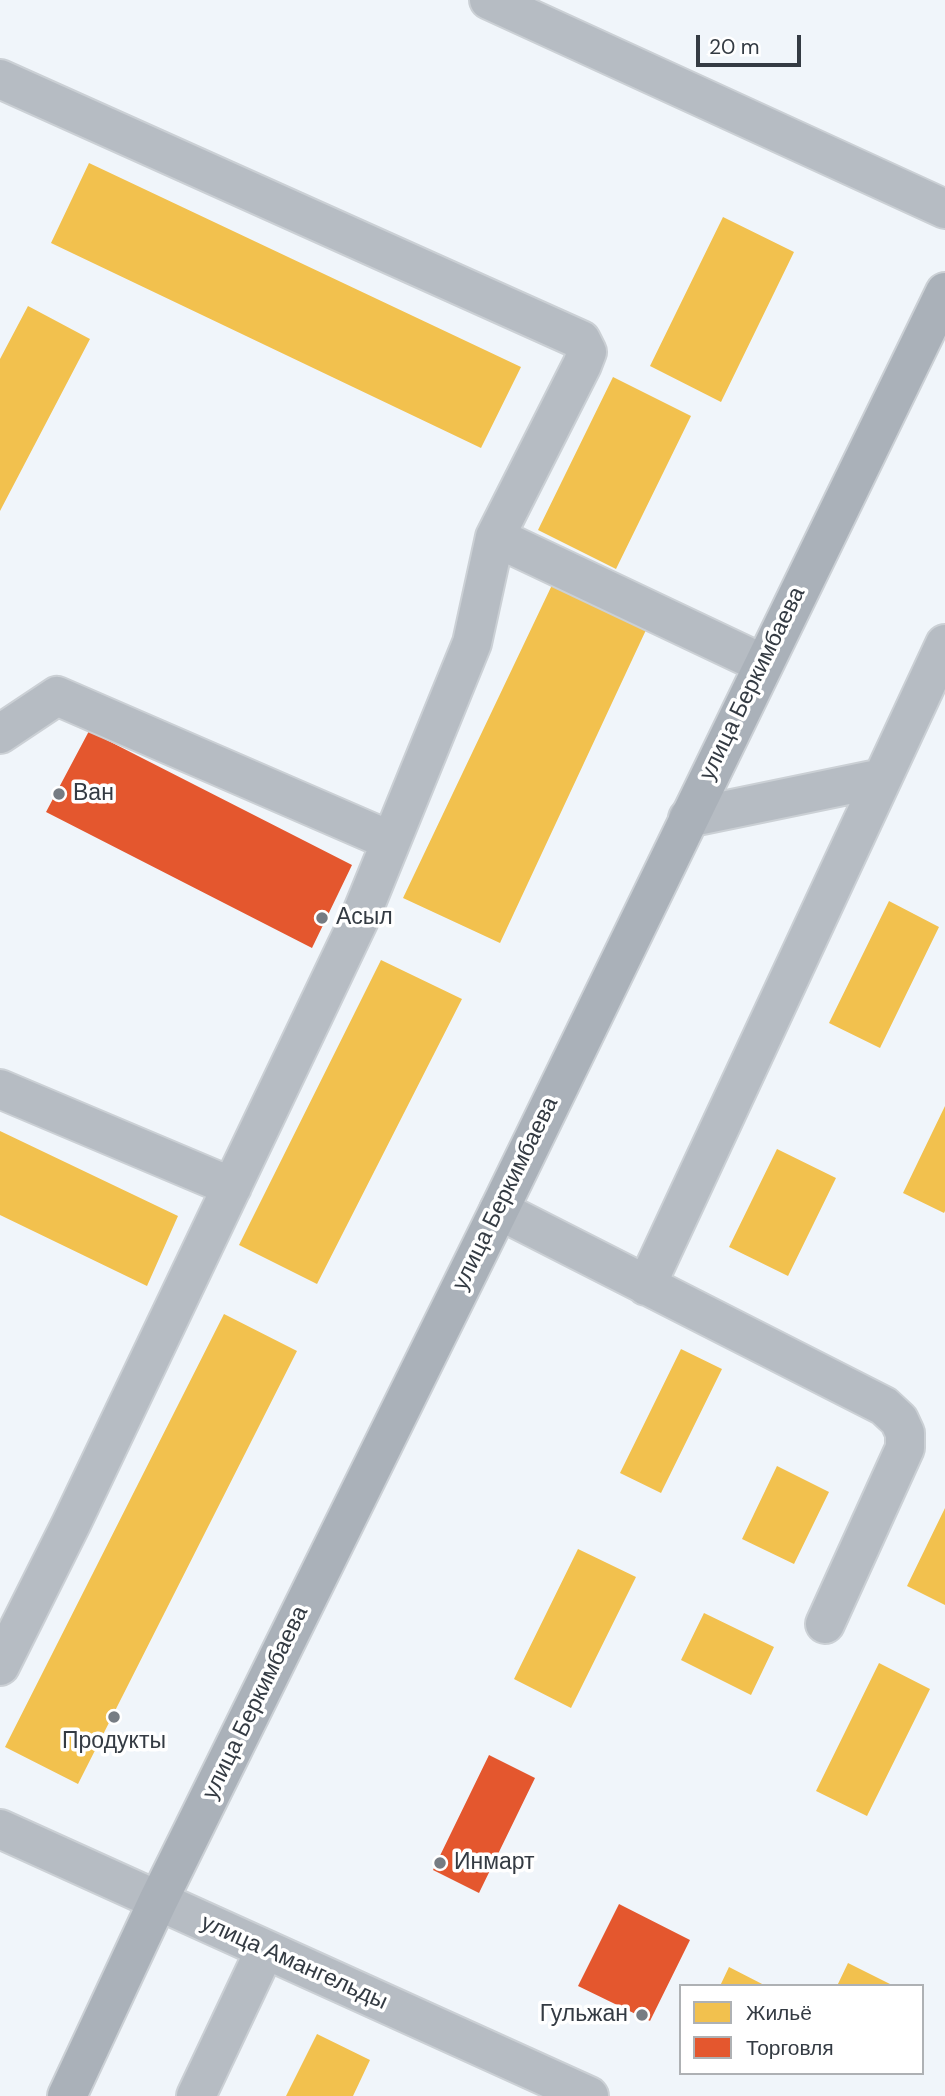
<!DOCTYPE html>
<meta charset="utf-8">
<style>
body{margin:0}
#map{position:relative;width:945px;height:2096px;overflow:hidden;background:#f0f5fa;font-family:"DM Sans",sans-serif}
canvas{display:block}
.legend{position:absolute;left:679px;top:1984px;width:245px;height:91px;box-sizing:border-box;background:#fff;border:2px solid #aeb1b4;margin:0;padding:9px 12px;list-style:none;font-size:21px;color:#343b43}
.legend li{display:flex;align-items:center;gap:14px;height:35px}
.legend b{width:35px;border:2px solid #aeb1b4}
.scale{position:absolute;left:696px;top:35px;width:105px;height:32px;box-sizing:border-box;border:4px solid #343b43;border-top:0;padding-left:9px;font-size:21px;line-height:24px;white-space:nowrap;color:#343b43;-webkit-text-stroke:5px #fff;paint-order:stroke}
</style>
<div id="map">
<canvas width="945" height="2096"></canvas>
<ul class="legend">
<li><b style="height:19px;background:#f2c14e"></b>Жильё</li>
<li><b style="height:19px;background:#e4572e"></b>Торговля</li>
</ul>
<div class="scale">20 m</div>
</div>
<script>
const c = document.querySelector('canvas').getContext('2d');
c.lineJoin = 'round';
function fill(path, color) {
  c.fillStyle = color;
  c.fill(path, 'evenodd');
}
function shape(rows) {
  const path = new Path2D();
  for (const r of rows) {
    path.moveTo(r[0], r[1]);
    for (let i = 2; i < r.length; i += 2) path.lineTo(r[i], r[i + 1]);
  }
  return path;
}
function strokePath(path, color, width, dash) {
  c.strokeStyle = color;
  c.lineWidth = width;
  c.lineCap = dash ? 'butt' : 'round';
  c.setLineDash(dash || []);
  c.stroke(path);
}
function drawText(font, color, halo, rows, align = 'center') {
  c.font = font + ' "DM Sans",sans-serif';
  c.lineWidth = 7;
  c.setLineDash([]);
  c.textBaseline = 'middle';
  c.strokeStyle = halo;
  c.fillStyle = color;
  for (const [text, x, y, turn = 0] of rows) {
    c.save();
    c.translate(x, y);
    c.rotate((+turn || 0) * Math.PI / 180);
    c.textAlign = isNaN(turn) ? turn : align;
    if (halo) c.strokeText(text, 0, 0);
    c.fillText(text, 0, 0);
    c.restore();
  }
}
fill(shape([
 [89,163,521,367,481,448,51,243],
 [723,217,794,252,721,402,650,366],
 [28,306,90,339,0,511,0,359],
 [613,377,691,416,616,569,538,530],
 [552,585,646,630,500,943,403,898],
 [889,901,939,927,880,1048,829,1023],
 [381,960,462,999,317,1284,239,1245],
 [945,1106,945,1211,944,1213,903,1193],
 [0,1131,178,1216,147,1286,0,1215],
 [777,1149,836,1178,788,1276,729,1247],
 [224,1314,297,1351,78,1784,5,1747],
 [681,1349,722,1369,661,1493,620,1473],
 [777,1466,829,1492,794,1564,742,1539],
 [945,1508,945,1605,907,1586],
 [578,1549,636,1577,571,1708,514,1679],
 [704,1613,774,1647,751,1695,681,1660],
 [879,1663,930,1689,867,1816,816,1791],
 [848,1963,894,1986,837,1986],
 [729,1967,766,1986,720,1986],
 [317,2034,370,2060,353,2096,286,2096]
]), '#f2c14e');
fill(shape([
 [89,731,352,865,312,948,46,812],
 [489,1755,535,1778,479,1893,433,1870],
 [619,1904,690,1940,650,2021,578,1986]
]), '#e4572e');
const street = shape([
 [489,0,945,209],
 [0,79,581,340,587,352,582,365,495,537,472,643,359,920,71,1524,0,1666],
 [495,537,763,664],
 [0,734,57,696,391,841],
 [688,818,882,778],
 [0,1089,232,1187],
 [499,1210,884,1406,899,1420,905,1433,905,1448,825,1624],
 [646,1286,945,644],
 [0,1829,589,2096],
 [196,2096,265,1950]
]);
const secondary = shape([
 [67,2096,158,1901,499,1210,945,292]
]);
strokePath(street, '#cbd0d5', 42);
strokePath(secondary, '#cbd0d5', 42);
strokePath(street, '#b6bcc3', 38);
strokePath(secondary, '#aab1b9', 38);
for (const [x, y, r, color] of [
 [59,794,7,"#767c83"],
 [322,918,7,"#767c83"],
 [114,1717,7,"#767c83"],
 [440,1863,7,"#767c83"],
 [642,2015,7,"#767c83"]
]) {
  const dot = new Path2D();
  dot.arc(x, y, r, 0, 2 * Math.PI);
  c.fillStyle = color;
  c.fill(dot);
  strokePath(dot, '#fff', 2.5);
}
drawText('23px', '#343b43', '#fff', [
 ["улица Беркимбаева",753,684,-64],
 ["улица Беркимбаева",506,1194,-64],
 ["улица Беркимбаева",256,1703,-64],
 ["улица Амангельды",294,1963,24]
]);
drawText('23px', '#343b43', '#fff', [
 ["Ван",73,794],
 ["Асыл",336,918],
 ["Продукты",114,1742,"center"],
 ["Инмарт",454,1863],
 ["Гульжан",628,2015,"right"]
], 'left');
</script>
